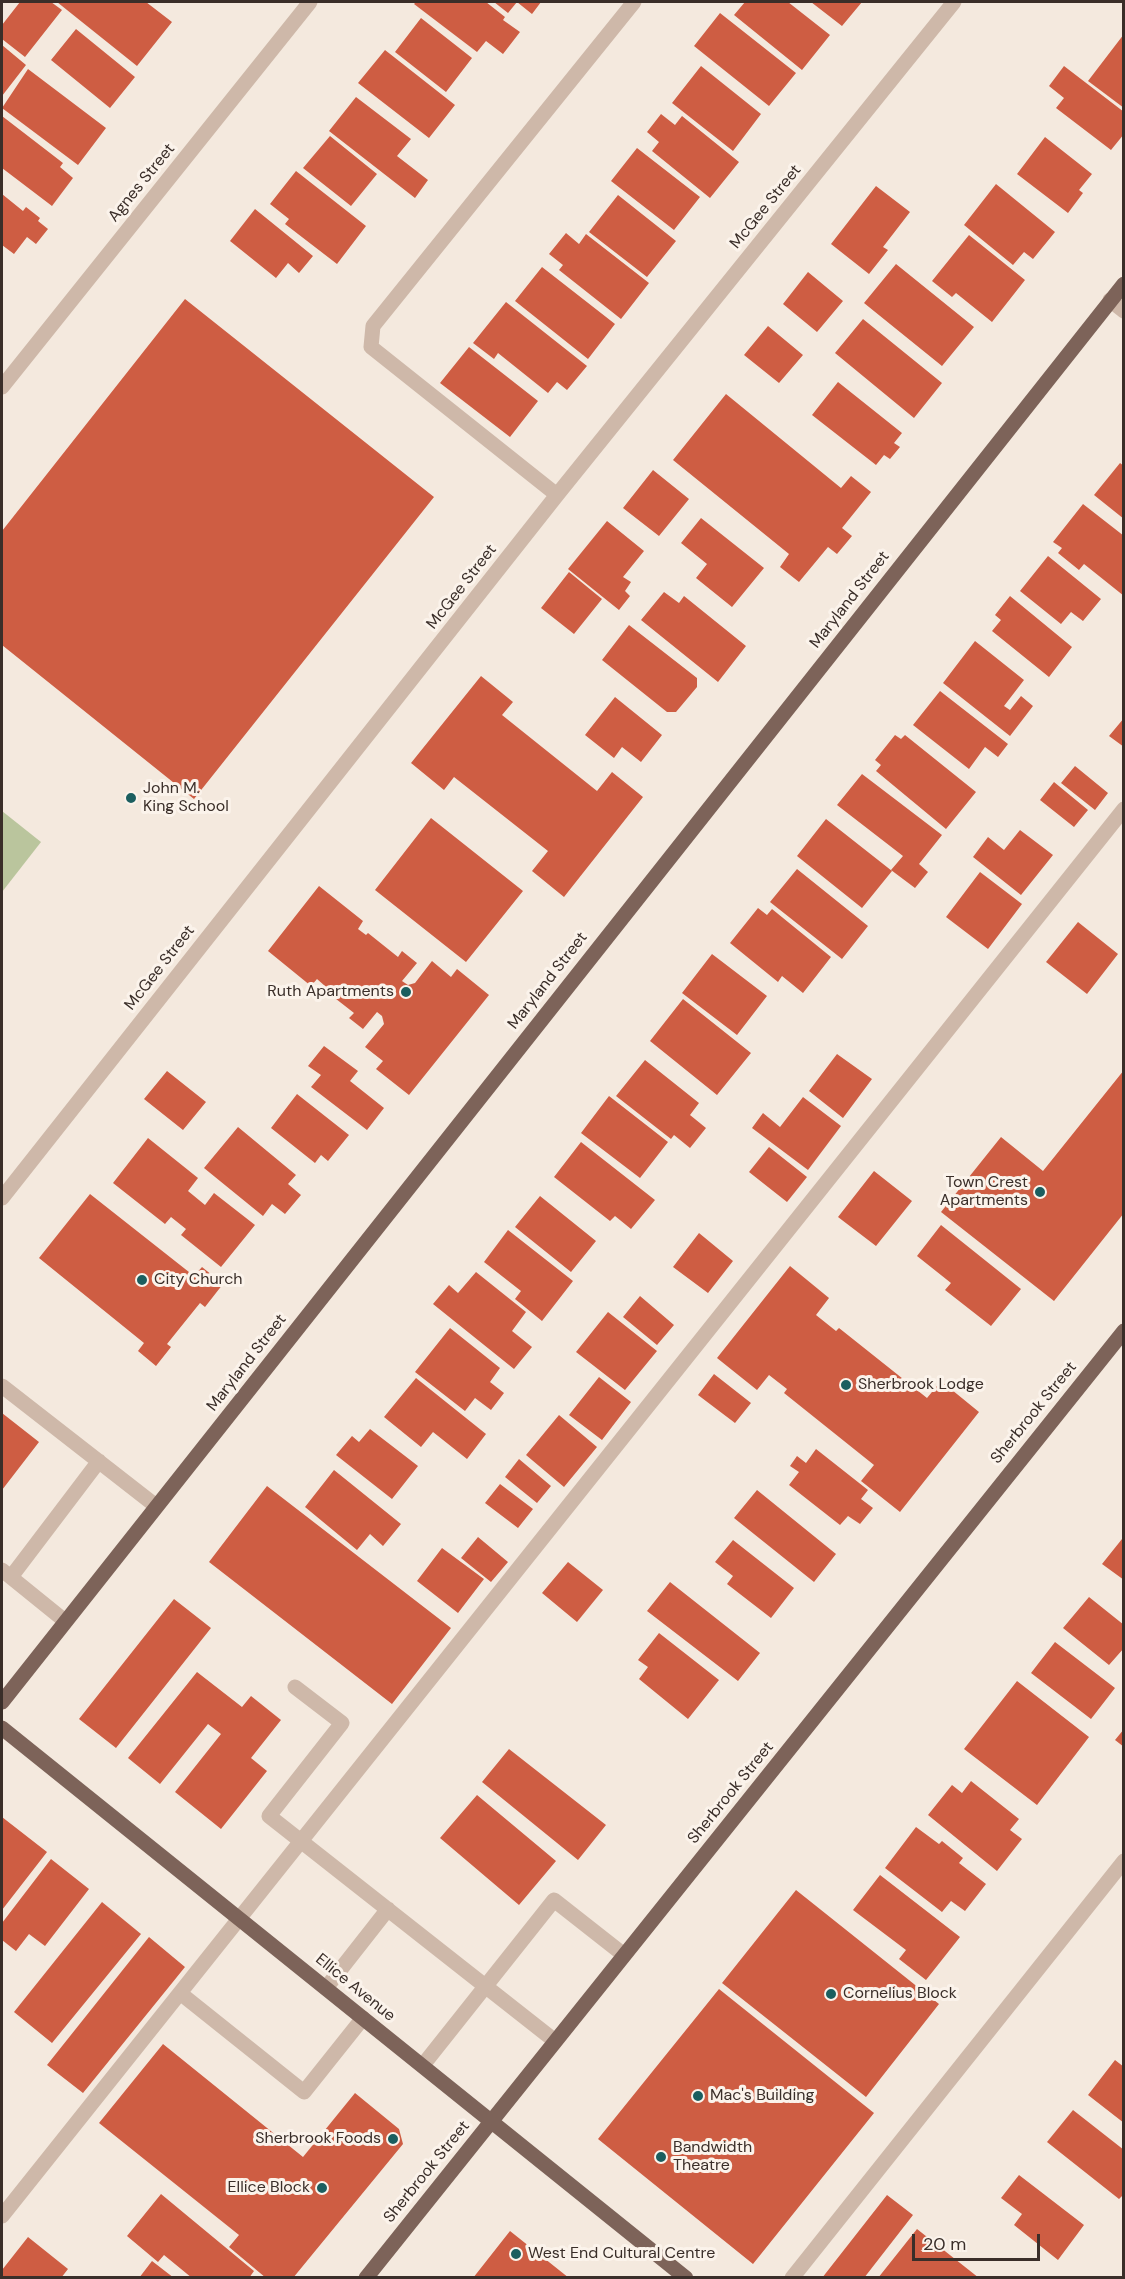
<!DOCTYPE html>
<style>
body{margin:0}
#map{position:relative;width:1125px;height:2279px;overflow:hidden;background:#f4e9de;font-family:"DM Sans",sans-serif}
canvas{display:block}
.frame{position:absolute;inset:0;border:3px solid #3a2e29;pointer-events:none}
.scale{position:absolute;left:912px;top:2234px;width:128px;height:27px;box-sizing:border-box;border:3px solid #3a2e29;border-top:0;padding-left:8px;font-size:18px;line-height:21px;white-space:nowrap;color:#3a2e29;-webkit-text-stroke:4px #fbf3eb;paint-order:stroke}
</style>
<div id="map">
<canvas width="1125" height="2279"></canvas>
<div class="frame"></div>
<div class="scale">20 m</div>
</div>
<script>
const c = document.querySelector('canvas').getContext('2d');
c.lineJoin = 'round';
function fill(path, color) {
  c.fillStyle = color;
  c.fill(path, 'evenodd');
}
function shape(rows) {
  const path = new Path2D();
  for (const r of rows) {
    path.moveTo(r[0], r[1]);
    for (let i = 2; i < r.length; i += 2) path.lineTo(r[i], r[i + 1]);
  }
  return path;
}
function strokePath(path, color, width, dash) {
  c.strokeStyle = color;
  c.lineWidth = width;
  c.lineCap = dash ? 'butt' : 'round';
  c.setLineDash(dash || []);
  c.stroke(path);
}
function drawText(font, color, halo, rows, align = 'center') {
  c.font = font + ' "DM Sans",sans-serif';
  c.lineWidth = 6;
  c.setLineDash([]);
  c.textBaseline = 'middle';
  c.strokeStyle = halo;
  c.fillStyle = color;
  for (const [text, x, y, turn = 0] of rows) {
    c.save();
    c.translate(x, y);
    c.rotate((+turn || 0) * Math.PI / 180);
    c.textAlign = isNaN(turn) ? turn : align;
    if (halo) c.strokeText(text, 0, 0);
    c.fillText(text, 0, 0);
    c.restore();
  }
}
fill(shape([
 [2,811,41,842,2,892]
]), '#bac59d');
fill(shape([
 [20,2,51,2,62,10,25,57,2,39,2,25],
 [57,2,146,2,172,22,137,66],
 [416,2,486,2,505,17,503,20,520,32,503,54,486,41,477,52,414,4],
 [494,2,541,2,532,14,517,2,508,13],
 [745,2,788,2,830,35,802,70,734,15],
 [811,2,862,2,842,26],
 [720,13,796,73,769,106,694,46],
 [421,18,472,58,446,92,395,52],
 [76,29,135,77,110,108,51,60],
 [1124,34,1124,108,1088,81],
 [2,45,26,65,2,96],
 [385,50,455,105,429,138,358,83],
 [701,66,761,114,733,151,672,103],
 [1064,66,1124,112,1124,134,1111,150,1056,108,1064,98,1049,86],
 [28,69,106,128,78,165,2,108],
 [356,97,411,139,397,156,428,180,415,198,329,131],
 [661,114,675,125,682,116,739,162,710,198,652,151,659,142,647,132],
 [2,116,63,163,60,167,73,178,52,206,2,168],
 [330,136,377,174,351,206,303,168],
 [1045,137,1092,174,1079,190,1083,193,1068,213,1017,174],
 [637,148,700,197,674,230,611,181],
 [296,171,366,226,337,264,285,224,289,219,270,204],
 [996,184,1055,232,1033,259,1024,252,1013,265,964,225],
 [876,186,910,212,883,247,888,250,869,274,831,244],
 [2,194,23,211,26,207,40,218,38,221,48,229,36,244,27,237,14,254,2,245],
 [618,195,676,241,647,277,589,232],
 [255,209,313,256,299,273,288,263,276,278,230,241],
 [566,233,579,244,586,234,649,283,621,319,559,270,563,265,549,254],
 [969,235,1025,280,992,322,956,293,952,297,932,281],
 [896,264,974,327,942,366,864,303],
 [542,267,615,324,588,359,515,301],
 [808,272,843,301,817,332,783,304],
 [185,299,434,497,194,799,2,645,2,531],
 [506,302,587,366,567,390,557,382,548,393,498,353,494,359,473,343],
 [863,319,942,383,914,418,835,353],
 [768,326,803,355,779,383,744,355],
 [469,347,538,401,510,437,440,383],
 [838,382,902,433,894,443,900,447,890,459,884,455,876,465,812,415],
 [726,394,841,488,851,476,871,492,842,528,852,536,837,554,828,547,799,582,780,567,789,554,673,460],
 [1120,463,1124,466,1124,519,1094,495],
 [653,470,689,499,659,536,623,508],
 [1083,504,1124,536,1124,596,1084,564,1079,570,1058,553,1062,548,1053,542],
 [701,518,764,568,732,607,696,578,707,564,681,543],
 [607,521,644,551,623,577,631,582,625,591,630,596,619,610,568,569],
 [1048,556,1101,599,1083,621,1071,612,1061,624,1020,591],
 [569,572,602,599,574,634,541,608],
 [664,592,679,603,684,596,746,646,718,682,641,620],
 [1010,596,1072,647,1049,677,992,631,1001,620,995,615],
 [629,625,697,678,697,687,676,712,667,712,602,660],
 [975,641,1024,680,1004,706,1010,710,1021,696,1033,706,1010,736,943,683],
 [481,676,513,702,502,715,597,791,612,772,643,797,564,897,532,871,548,851,454,777,444,790,411,763],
 [940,691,1008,744,998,757,985,747,969,769,913,725],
 [615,697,662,735,641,762,622,747,614,758,585,735],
 [1124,718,1124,747,1109,736],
 [895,735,901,739,905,735,976,792,946,829,876,771,881,765,875,760],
 [1075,766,1108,793,1095,810,1061,783],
 [862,774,942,835,919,864,928,872,915,888,891,870,903,856,837,805],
 [1054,782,1088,810,1074,827,1040,800],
 [431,818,523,891,466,962,375,890],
 [826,819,892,871,862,908,797,856],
 [1020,830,1053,855,1021,895,973,857,988,837,1004,850],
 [797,869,868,926,842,959,770,902],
 [980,872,1022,904,988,949,946,917],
 [319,886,363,921,358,929,366,935,368,933,398,957,402,951,417,963,402,981,408,985,415,983,432,961,451,977,457,969,489,995,409,1095,376,1069,383,1061,365,1047,384,1024,382,1016,377,1012,363,1029,349,1018,354,1013,322,988,325,986,317,979,311,986,268,951],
 [758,908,767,915,772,909,831,957,803,993,782,976,778,982,730,943],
 [1078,922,1118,954,1087,994,1046,962],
 [712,954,767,996,737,1035,682,993],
 [683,999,751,1053,717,1095,650,1041],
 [324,1046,358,1071,350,1081,384,1108,367,1130,311,1087,321,1075,308,1066],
 [837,1054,872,1079,843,1118,809,1091],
 [645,1060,699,1103,690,1115,706,1128,690,1148,674,1135,671,1139,616,1096],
 [1124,1070,1124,1213,1054,1301,941,1212,1001,1137,1043,1171],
 [167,1071,206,1102,183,1130,144,1099],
 [297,1094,349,1135,328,1161,321,1155,315,1163,271,1128],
 [609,1096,668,1142,640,1178,581,1133],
 [803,1097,841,1126,808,1170,752,1128,763,1113,780,1127],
 [238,1127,296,1175,288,1184,301,1195,285,1214,272,1204,263,1216,204,1168],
 [148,1138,198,1178,188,1191,205,1205,214,1193,255,1225,221,1267,181,1235,186,1229,171,1217,165,1224,113,1183],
 [581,1142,655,1200,631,1229,615,1216,610,1221,554,1177],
 [769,1147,807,1177,787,1202,749,1172],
 [874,1171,912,1201,876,1246,838,1217],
 [90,1194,194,1276,202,1267,223,1284,205,1307,200,1303,167,1344,171,1347,156,1366,138,1351,144,1343,39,1258],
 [540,1196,596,1241,571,1272,515,1227],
 [941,1225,1021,1289,991,1326,945,1290,951,1283,917,1256],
 [508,1230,573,1281,542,1321,515,1299,521,1291,484,1262],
 [699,1233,733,1261,708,1293,673,1267],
 [790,1266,829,1298,816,1315,836,1331,839,1328,927,1398,941,1381,979,1412,900,1512,861,1481,874,1465,784,1393,787,1389,769,1375,757,1390,717,1358],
 [476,1272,526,1312,512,1331,532,1347,514,1369,433,1304,449,1285,458,1293],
 [640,1296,674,1325,657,1345,623,1317],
 [608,1312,657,1351,625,1390,576,1352],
 [450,1328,500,1368,490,1382,504,1393,491,1410,475,1398,465,1411,415,1372],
 [714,1374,751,1403,735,1423,698,1395],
 [599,1377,631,1402,602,1440,569,1415],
 [416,1378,486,1434,467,1459,433,1432,421,1447,384,1417],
 [2,1413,39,1442,2,1490],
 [559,1415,597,1447,564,1487,526,1455],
 [370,1429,418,1466,392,1499,336,1455,352,1436,359,1442],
 [816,1449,868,1490,861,1499,873,1508,860,1524,848,1516,840,1525,789,1485,799,1472,790,1466,797,1456,806,1463],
 [519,1459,551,1486,537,1503,505,1477],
 [334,1470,401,1524,383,1546,370,1534,357,1550,305,1507],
 [500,1484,533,1509,518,1528,485,1503],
 [267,1486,451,1628,392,1704,209,1562],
 [757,1490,836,1554,814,1582,734,1518],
 [478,1537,508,1562,491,1582,461,1558],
 [1122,1539,1124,1540,1124,1580,1102,1564],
 [733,1540,794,1588,771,1618,727,1584,733,1576,715,1562],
 [442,1548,484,1579,458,1613,417,1581],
 [568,1562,603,1590,577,1622,542,1593],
 [670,1582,760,1653,738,1681,647,1611],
 [1089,1597,1124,1625,1124,1648,1109,1665,1063,1628],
 [174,1599,211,1628,116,1748,79,1719],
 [659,1633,719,1680,688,1719,639,1679,648,1667,638,1660],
 [1055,1642,1115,1688,1091,1719,1031,1673],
 [197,1672,242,1707,251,1696,281,1720,251,1758,267,1771,221,1829,175,1792,221,1734,208,1724,160,1784,128,1758],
 [1017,1681,1089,1737,1037,1805,964,1749],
 [1124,1729,1124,1747,1115,1740],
 [509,1749,606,1825,578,1860,482,1782],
 [971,1781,1019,1819,1010,1830,1022,1839,997,1871,928,1815,952,1785,962,1793],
 [477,1795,556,1861,519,1905,440,1838],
 [2,1817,47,1852,2,1910],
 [916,1827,939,1844,942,1841,963,1858,959,1863,986,1884,965,1911,951,1901,942,1912,885,1868],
 [51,1859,89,1889,45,1946,29,1934,16,1951,2,1940,2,1923],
 [880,1875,960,1937,926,1980,899,1959,906,1950,853,1910],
 [796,1890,939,2004,866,2097,722,1983],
 [102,1902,141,1934,52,2043,14,2012],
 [149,1937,185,1967,83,2093,47,2065],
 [719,1989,874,2113,753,2264,598,2139],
 [163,2044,303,2157,355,2093,399,2129,403,2144,293,2278,266,2278,229,2247,239,2235,99,2123],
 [1115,2060,1124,2067,1124,2123,1088,2095],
 [1073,2110,1124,2150,1124,2194,1119,2199,1047,2142],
 [1019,2175,1084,2225,1058,2260,1014,2225,1022,2214,1001,2198],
 [161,2194,254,2271,249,2278,192,2278,164,2255,158,2262,127,2236],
 [887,2195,913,2215,864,2278,822,2278],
 [917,2229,979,2278,878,2278],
 [510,2231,569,2278,473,2278],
 [28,2237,68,2269,61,2278,2,2278,2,2270],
 [152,2261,174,2278,139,2278]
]), '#ce5d43');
strokePath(shape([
 [1110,300,1124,311],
 [2,387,310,2],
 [557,495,371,347,373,326,634,2],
 [2,1198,557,495,954,2],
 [2,1386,156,1506],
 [2,1570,65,1621],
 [11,1577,99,1461],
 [295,1687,342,1723,269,1816,555,2041],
 [326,1988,388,1909],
 [180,1993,304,2092,363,2018],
 [423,2065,554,1900,624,1955],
 [2,2216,1124,809],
 [792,2278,1124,1861]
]), '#ceb8a9', 15);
strokePath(shape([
 [2,1702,1124,284],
 [2,1728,686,2278],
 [366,2278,1124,1331]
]), '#7d6359', 15);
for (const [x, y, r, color] of [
 [131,798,6,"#1b5e5f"],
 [406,992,6,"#1b5e5f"],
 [1040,1192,6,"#1b5e5f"],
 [142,1280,6,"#1b5e5f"],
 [846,1385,6,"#1b5e5f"],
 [831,1994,6,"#1b5e5f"],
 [698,2096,6,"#1b5e5f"],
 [393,2139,6,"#1b5e5f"],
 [661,2157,6,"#1b5e5f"],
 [322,2188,6,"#1b5e5f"],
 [516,2254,6,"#1b5e5f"]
]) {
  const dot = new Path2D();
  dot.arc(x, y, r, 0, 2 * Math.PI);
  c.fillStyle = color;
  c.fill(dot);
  strokePath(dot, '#fbf3eb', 2);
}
drawText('16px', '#3a2e29', '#fbf3eb', [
 ["Agnes Street",142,183,-51],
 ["McGee Street",766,207,-51],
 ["McGee Street",462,587,-52],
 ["Maryland Street",850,600,-52],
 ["McGee Street",160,968,-52],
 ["Maryland Street",548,981,-52],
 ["Maryland Street",247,1363,-52],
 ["Sherbrook Street",1034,1413,-51],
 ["Sherbrook Street",731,1793,-51],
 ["Ellice Avenue",355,1988,39],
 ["Sherbrook Street",427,2172,-51]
]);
drawText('16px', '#3a2e29', '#fbf3eb', [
 ["John M.",143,789],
 ["King School",143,807],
 ["Ruth Apartments",394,992,"right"],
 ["Town Crest",1028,1183,"right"],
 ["Apartments",1028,1201,"right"],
 ["City Church",154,1280],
 ["Sherbrook Lodge",858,1385],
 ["Cornelius Block",843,1994],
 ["Mac's Building",710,2096],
 ["Sherbrook Foods",381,2139,"right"],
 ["Bandwidth",673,2148],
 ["Theatre",673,2166],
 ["Ellice Block",310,2188,"right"],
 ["West End Cultural Centre",528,2254]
], 'left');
</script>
